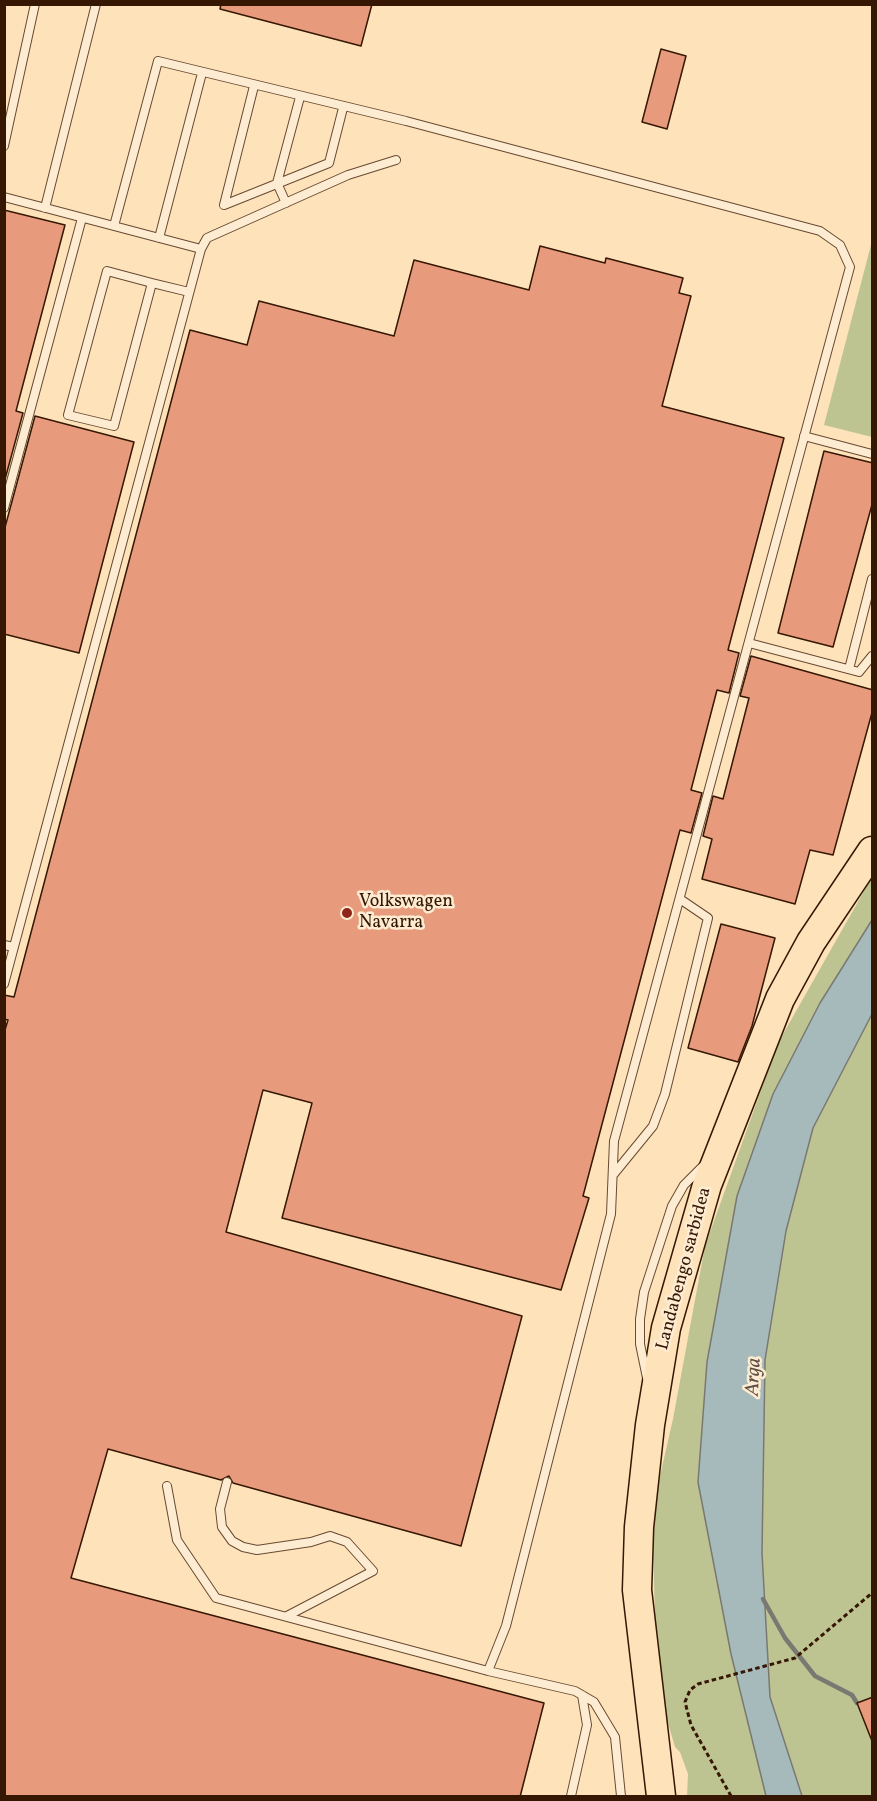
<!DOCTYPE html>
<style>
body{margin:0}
#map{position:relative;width:877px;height:1801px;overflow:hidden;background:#fee2b9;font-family:Vollkorn,serif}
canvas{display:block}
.frame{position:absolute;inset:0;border:6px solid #351704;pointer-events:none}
</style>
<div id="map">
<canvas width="877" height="1801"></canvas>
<div class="frame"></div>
</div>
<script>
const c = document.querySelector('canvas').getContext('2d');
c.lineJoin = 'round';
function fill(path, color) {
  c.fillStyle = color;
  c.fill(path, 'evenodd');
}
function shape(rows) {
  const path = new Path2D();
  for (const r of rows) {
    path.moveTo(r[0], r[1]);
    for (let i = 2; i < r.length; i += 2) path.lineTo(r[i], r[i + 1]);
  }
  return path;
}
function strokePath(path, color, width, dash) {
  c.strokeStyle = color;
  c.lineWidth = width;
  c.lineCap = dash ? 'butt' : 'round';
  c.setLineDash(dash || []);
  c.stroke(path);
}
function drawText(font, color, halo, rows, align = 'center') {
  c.font = font + ' Vollkorn,serif';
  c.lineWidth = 5;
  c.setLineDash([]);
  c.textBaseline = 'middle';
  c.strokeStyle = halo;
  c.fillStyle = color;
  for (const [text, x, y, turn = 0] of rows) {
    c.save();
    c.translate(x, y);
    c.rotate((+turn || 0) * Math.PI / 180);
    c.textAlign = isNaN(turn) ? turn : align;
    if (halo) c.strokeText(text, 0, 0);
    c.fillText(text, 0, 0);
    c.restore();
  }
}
fill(shape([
 [872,241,872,437,824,425],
 [872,877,872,920,820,1003,773,1094,737,1196,707,1362,698,1482,731,1654,766,1796,687,1796,688,1774,680,1752,675,1747,657,1686,652,1511,673,1419,705,1246,778,1043],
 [872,1014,872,1796,802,1796,770,1697,762,1553,765,1360,786,1231,813,1128]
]), '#bec491');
const water = shape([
 [872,920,872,1014,813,1128,786,1231,765,1360,762,1553,770,1697,802,1796,766,1796,731,1654,698,1482,707,1362,737,1196,773,1094,820,1003,872,920]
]);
fill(water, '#a6babb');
strokePath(water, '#797972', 1.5);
strokePath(shape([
 [763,1599,785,1638,815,1676,852,1695,857,1703]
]), '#797972', 4.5);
const building = shape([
 [221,4,372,4,361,46,220,9,221,4],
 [661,49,686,56,667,129,642,122,661,49],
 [4,210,65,225,16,411,23,413,4,483,4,210],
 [540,246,605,263,606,258,683,278,679,293,691,296,662,406,784,438,728,650,739,653,729,693,717,690,691,790,702,793,691,833,680,830,583,1196,589,1198,561,1290,282,1218,312,1103,263,1090,226,1232,522,1316,461,1546,233,1483,229,1476,221,1480,108,1449,71,1578,544,1703,520,1797,4,1797,4,1033,8,1020,4,1019,4,995,14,997,190,330,247,345,259,301,394,336,414,260,529,290,540,246],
 [35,416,134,442,79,653,4,634,4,531,35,416],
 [824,451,873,463,873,501,833,647,778,633,824,451],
 [751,656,873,690,873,709,833,855,810,850,795,904,702,879,712,839,703,836,713,796,723,799,749,698,740,696,751,656],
 [721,924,775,938,752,1026,738,1062,688,1048,721,924],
 [873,1697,873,1740,872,1741,857,1703,873,1697]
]);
fill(building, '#e79b7c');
strokePath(building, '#351704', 1.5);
const lane = shape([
 [254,86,224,205,329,163,343,108],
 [4,146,35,4],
 [4,197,201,249],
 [286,203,277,183,300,97],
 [45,208,96,4],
 [114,226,158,61,406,121,820,231,840,245,850,267,614,1141,611,1214,506,1626,488,1671],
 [159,238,202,73],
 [152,283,114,426,68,415,107,271,152,283,189,292],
 [804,436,872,454],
 [4,508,82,218],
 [749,643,859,672,872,656],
 [849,669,872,579],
 [4,945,14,947],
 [4,984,201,249,207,238,348,175,396,160],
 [613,1175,653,1126,665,1094,708,918,680,899],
 [647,1378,640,1344,640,1319,644,1292,672,1206,684,1185,705,1164],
 [227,1482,220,1509,222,1527,232,1541,243,1547,257,1550,311,1542,330,1536,347,1542,373,1571,287,1616],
 [167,1486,177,1540,216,1598,488,1671,575,1691,594,1702,615,1737,621,1796],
 [571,1796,587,1725,582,1695]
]);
const highway = shape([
 [661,1796,637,1590,639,1527,650,1425,666,1328,707,1185,780,999,811,942,872,851]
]);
strokePath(lane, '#674a31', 10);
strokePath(highway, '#351704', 31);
strokePath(shape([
 [731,1796,691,1725,685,1702,690,1690,698,1684,795,1658,872,1593]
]), '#351704', 3, [4.5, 3]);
strokePath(lane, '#feecd2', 8);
strokePath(highway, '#fee2b9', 28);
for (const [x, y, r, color] of [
 [347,913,6,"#8f2418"]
]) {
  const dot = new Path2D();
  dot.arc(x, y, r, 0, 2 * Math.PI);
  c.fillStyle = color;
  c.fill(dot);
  strokePath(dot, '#feecd2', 2);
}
drawText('18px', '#351704', '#feecd2', [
 ["Volkswagen",359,903],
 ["Navarra",359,924]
], 'left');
drawText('18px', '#351704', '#feecd2', [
 ["Landabengo sarbidea",685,1269,-75]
]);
drawText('italic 20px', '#5d5044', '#feecd2', [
 ["Arga",755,1377,-87]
]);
</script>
